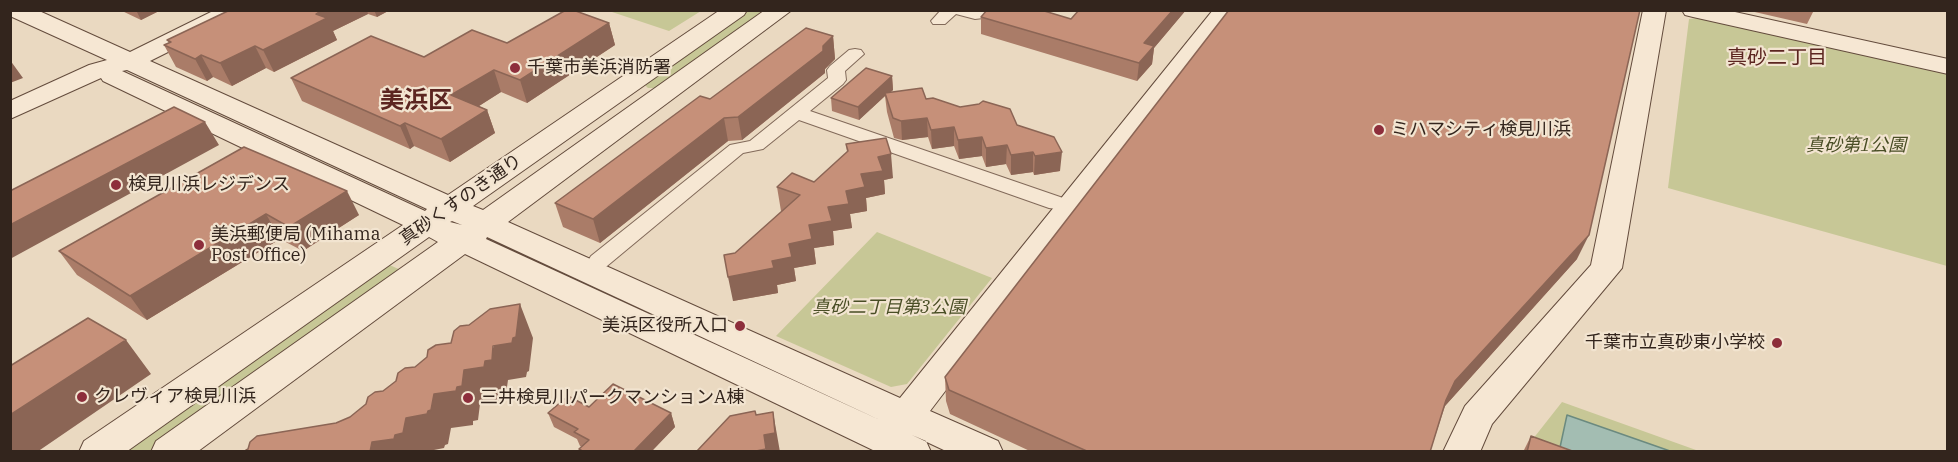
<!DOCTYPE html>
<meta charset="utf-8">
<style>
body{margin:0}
#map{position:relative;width:1958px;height:462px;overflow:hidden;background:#ead9c1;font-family:"IBM Plex Serif",serif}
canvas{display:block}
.frame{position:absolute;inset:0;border:12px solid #33251d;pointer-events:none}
</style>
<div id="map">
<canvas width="1958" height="462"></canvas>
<div class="frame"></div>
</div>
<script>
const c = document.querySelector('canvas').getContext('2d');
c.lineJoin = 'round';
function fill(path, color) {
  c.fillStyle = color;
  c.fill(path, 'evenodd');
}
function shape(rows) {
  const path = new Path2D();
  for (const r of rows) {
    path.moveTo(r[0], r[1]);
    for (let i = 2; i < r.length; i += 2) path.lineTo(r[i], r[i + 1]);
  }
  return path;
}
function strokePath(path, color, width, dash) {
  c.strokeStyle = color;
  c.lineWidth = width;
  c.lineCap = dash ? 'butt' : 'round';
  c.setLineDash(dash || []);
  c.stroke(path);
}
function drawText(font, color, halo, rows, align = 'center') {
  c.font = font + ' "IBM Plex Serif","Noto Sans JP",serif';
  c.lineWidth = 4.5;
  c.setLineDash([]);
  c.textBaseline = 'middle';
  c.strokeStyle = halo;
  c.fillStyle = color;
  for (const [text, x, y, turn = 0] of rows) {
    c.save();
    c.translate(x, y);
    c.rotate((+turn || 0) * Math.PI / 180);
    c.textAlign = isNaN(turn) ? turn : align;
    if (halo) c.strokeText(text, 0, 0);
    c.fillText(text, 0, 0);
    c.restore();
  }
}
fill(shape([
 [609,11,701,11,669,31],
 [748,11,770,11,657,88,648,88,645,85,646,81],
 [1698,18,1947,74,1947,266,1668,188,1689,19],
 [877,232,992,278,907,384,891,387,776,336],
 [385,263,403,271,152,451,115,452],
 [1562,402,1696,450,1696,452,1530,452,1525,449]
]), '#c7c796');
const water = shape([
 [1567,415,1670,451,1559,452,1567,415]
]);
fill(water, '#a3bdb2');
strokePath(water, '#6b8a7f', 1.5);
const street = shape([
 [941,10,1017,10,1009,15,975,19,956,14,945,24,933,24,931,21,941,10],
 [855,49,861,50,864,54,845,71,846,80,843,84,810,111,1063,198,1066,203,1063,208,1056,209,1049,208,799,120,763,149,743,153,607,266,599,268,591,266,588,261,591,256,730,145,750,141,828,78,827,70,830,66,849,50,855,49]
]);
const secondary = shape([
 [10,10,37,10,130,52,215,10,245,10,242,15,150,61,448,195,720,10,747,10,744,15,473,206,483,210,765,10,792,10,508,222,900,398,1213,10,1236,10,930,411,998,441,1003,452,948,452,912,435,926,441,931,452,877,452,465,254,197,452,151,452,156,441,438,242,429,237,126,452,79,452,84,441,403,225,103,81,101,78,10,119,10,101,89,65,107,60,10,16,10,10],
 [127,70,427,209,425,211,122,71,127,70],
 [452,221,462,225,450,222,452,221],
 [487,237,882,421,486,239,487,237],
 [1643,10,1666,10,1622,268,1492,424,1480,452,1443,452,1465,406,1591,265,1643,10],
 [1682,10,1726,10,1948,59,1948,74,1693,17,1685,15,1682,10]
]);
strokePath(street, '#826a5a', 2);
strokePath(secondary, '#644c3d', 2);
fill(street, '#f6e7d3');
fill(secondary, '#f6e7d3');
fill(shape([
 [120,10,161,10,141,20],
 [230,10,390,10,377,17,368,14,333,31,337,40,274,72,266,68,232,86,213,77,207,81,176,67,164,45,169,43,167,40],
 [1079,10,1186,10,1154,48,1152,64,1137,81,981,34,981,17,1071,19],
 [1746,10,1814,10,1807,24],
 [609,23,615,45,527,103,501,92,479,106,487,110,495,133,450,162,414,146,410,149,302,101,291,78,507,43],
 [833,36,835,59,825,69,825,73,742,140,728,141,600,243,563,227,555,203,710,99],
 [892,76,893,90,890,93,926,99,1017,125,1060,171,1034,175,1033,172,1011,175,1006,164,986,167,982,156,959,159,954,146,932,149,928,137,902,140,894,138,887,112,885,96,859,120,832,111,831,98],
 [846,144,893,178,884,180,885,194,866,198,867,211,850,214,852,228,833,231,834,245,814,248,816,264,794,268,796,281,777,285,778,293,733,301,735,253,782,211,781,211,777,187,814,182,847,152],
 [244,147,359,215,303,251,280,239,147,320,77,275,59,251],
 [1577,259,1445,406,1430,452,1032,452,950,414,946,401,945,377],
 [589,407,671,413,675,427,651,452,580,452,579,449,582,447,580,446,577,439,554,427,548,413],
 [1531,436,1575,452,1523,452]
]), '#aa7c68');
fill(shape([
 [136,10,161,10,141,20],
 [322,10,367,10,368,14,333,31,337,40,274,72,263,50,316,14],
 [374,10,390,10,377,17],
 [1173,10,1186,10,1154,48,1152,64,1137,81,1139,63,1144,43],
 [609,23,615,45,527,103,520,80],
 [833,36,835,59,825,69,825,73,742,140,738,117,823,46],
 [255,46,266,68,232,86,220,63],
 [201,55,213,77,207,81,195,59],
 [10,60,23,78,10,83],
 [494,70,501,92,460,118,451,95],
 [892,76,893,90,886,96,885,93,885,96,859,120,858,107],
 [487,110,495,133,450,162,441,139],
 [724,118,728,141,600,243,593,219],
 [927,118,928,137,902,140,901,121],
 [205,122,219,145,10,259,10,225],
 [405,123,414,146,410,149,400,126],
 [954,127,954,146,932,149,931,130],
 [982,137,982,156,959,159,958,140],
 [1007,145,1006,164,986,167,986,148],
 [1033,152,1033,172,1011,175,1011,155],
 [1062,152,1060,171,1034,175,1035,156],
 [891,154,893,178,884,180,885,194,866,198,867,211,850,214,852,228,833,231,834,245,814,248,816,264,794,268,796,281,777,285,778,293,733,301,728,277,772,261,846,191,878,157],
 [347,191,359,215,303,251,289,227],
 [266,214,280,239,147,320,130,296],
 [1589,235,1577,259,1445,406,1435,424,1455,381],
 [520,304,533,338,529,371,527,372,526,377,508,380,506,394,500,395,499,401,480,404,478,420,473,421,473,425,451,428,448,444,445,445,444,448,424,452,370,452,372,442,395,435,406,418,428,411,434,394,457,387,464,370,485,361],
 [126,340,151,374,37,452,10,452,10,415],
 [773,412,780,452,766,452,764,435],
 [671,413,675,427,651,452,633,452]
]), '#8b6555');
const building = shape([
 [230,10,322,10,316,14,327,18,263,50,255,46,220,63,201,55,195,59,164,45,171,42,167,40,230,10],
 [566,10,573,10,609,23,520,80,494,70,451,95,487,110,441,139,405,123,400,126,291,78,371,36,424,57,472,30,507,43,566,10],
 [987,10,1041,10,1071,19,1079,10,1173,10,1144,43,1154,46,1139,63,981,17,987,10],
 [1229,10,1640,10,1589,235,1455,381,1446,400,1430,452,1089,452,949,390,945,377,1229,10],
 [806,28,833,36,823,46,823,51,738,117,724,118,593,219,555,203,700,96,710,99,806,28],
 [866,68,892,76,858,107,831,98,866,68],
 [922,88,926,99,933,98,960,107,979,104,983,101,1010,109,1017,125,1054,137,1062,152,1035,156,1033,152,1011,155,1007,145,986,148,982,137,958,140,954,127,931,130,927,118,901,121,893,118,885,93,922,88],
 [174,107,205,122,10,225,10,191,174,107],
 [886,138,891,154,878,157,883,171,861,174,865,187,846,191,849,204,828,207,832,221,809,225,812,239,789,244,792,257,772,261,774,268,728,277,724,255,735,253,800,195,777,187,792,173,814,182,848,151,846,144,886,138],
 [244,147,347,191,289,227,266,214,130,296,59,251,244,147],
 [520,304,516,337,513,338,512,343,493,346,492,360,485,361,484,367,464,370,462,386,457,387,456,391,434,394,431,410,428,411,427,414,406,418,403,433,395,435,394,439,372,442,370,452,243,452,248,449,250,442,257,436,336,423,350,417,366,404,368,397,375,392,383,391,396,381,398,373,405,368,415,367,427,357,428,350,436,345,451,343,454,331,460,326,469,325,490,309,520,304],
 [88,318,126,340,10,415,10,366,88,318],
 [613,384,671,413,633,452,584,452,579,449,589,440,574,432,578,429,548,413,568,396,589,407,613,384],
 [755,411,756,415,773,412,775,433,764,435,766,449,751,452,696,452,730,416,755,411],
 [1531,436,1575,452,1527,452,1531,436]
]);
fill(building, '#c69079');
strokePath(building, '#8b6555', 1.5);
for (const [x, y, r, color] of [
 [515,68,6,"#8d2e3b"],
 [1379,130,6,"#8d2e3b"],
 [116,185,6,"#8d2e3b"],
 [199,245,6,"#8d2e3b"],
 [740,326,6,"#8d2e3b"],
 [1777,343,6,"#8d2e3b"],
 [82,397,6,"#8d2e3b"],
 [468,398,6,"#8d2e3b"]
]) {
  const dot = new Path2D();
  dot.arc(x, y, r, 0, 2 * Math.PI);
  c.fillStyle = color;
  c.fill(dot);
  strokePath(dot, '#f2e4d0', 2);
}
drawText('18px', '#33251d', '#f2e4d0', [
 ["千葉市美浜消防署",527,68],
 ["ミハマシティ検見川浜",1391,130],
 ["検見川浜レジデンス",128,185],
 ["美浜郵便局 (Mihama",211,235],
 ["Post Office)",211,256],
 ["美浜区役所入口",728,326,"right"],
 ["千葉市立真砂東小学校",1765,343,"right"],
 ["クレヴィア検見川浜",94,397],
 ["三井検見川パークマンションA棟",480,398]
], 'left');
drawText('italic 18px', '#494e25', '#f2e4d0', [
 ["真砂第1公園",1856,146],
 ["真砂二丁目第3公園",889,308]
]);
drawText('18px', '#33251d', '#f2e4d0', [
 ["真砂くすのき通り",461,200,-35]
]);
drawText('20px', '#5c2520', '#f2e4d0', [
 ["真砂二丁目",1777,58]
]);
drawText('bold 24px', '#5c2520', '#f2e4d0', [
 ["美浜区",416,101]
]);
</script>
